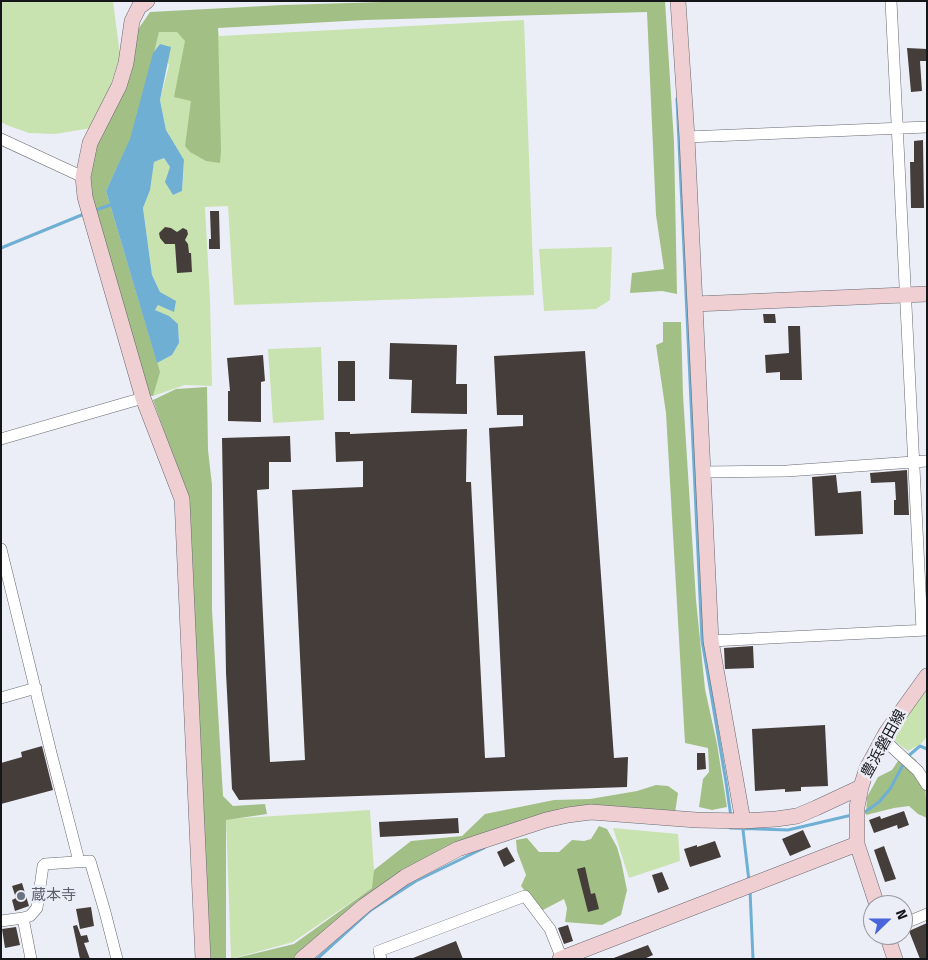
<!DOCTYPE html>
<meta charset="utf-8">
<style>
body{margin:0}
#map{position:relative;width:928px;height:960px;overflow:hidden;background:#eceef7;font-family:"Fira Sans",sans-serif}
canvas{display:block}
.frame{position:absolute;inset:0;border:2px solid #151619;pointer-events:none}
.north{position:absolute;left:863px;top:895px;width:50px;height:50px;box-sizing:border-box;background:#eceef7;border:1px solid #96989e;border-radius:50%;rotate:68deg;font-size:14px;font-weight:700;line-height:20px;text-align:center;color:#151619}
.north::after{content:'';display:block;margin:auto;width:18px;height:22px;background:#4a65d9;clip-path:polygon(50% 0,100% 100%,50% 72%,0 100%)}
</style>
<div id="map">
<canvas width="928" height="960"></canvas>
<div class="frame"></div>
<div class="north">N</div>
</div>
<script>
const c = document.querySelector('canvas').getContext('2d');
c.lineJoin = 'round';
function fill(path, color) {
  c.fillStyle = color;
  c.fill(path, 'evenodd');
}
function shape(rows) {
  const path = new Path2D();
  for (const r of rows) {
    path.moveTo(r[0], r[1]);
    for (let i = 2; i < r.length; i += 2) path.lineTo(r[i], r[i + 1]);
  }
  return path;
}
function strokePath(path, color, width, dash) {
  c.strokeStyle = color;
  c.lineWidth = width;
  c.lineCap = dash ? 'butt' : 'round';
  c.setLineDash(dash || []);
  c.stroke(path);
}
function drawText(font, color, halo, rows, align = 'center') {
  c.font = font + ' "Fira Sans","Noto Sans JP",sans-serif';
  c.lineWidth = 5;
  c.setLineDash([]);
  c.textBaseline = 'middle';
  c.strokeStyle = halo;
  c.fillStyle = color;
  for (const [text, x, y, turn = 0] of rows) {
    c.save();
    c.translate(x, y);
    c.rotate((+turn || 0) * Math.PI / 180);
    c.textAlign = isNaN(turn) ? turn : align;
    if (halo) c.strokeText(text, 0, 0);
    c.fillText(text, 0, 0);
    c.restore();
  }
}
fill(shape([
 [1,1,113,1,120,55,98,127,55,134,29,133,9,126,1,122],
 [524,20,534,295,234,305,228,206,205,207,210,300,212,386,185,385,153,396,157,363,172,355,179,343,178,324,155,310,158,305,160,292,152,275,143,208,148,194,154,162,164,158,170,167,173,195,182,191,184,163,166,130,160,100,169,65,160,44,153,53,159,32,218,28,219,36],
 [612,247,610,300,596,309,544,311,539,249],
 [321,347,324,420,273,423,268,349],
 [927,686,927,736,922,743,908,751,889,737],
 [370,810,375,886,293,942,231,959,226,819],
 [613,828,678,834,680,861,629,878]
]), '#c9e3b0');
fill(shape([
 [415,1,665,1,674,142,677,294,662,291,630,293,632,273,664,269,656,215,647,12,365,20,218,28,221,151,220,163,206,161,190,152,185,146,191,101,174,97,185,41,177,32,159,32,135,130,106,191,160,372,153,396,146,395,96,225,89,178,91,140,119,89,139,28,150,12,283,5],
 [663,322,681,322,683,395,696,600,705,689,717,744,727,807,712,810,699,807,703,779,709,772,708,748,685,743,666,413,656,345,663,342],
 [207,387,208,450,212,485,212,610,223,796,233,806,265,804,267,814,226,820,226,959,209,959,188,498,153,400,176,389],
 [911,756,916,760,925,782,927,818,918,814,909,806,894,808,866,815,867,797,878,777,892,770,900,758],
 [656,785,668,786,678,793,675,813,586,812,458,849,300,959,232,959,294,944,372,888,374,870,411,841,462,836,485,814,554,800,590,799,637,791],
 [599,826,607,829,617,847,621,861,627,890,621,915,602,925,565,922,567,908,564,899,541,911,521,886,526,875,517,851,516,840,527,838,539,852,559,852,572,840,584,841,591,839]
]), '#a2bf86');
fill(shape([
 [160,44,171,47,160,100,166,130,184,160,182,191,173,195,165,182,170,167,164,158,154,162,150,190,143,208,152,275,160,292,176,301,174,312,158,305,155,310,169,316,178,324,179,343,172,355,157,363,106,191,130,139,153,53]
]), '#70afd4');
strokePath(shape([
 [677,99,702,640,726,782,731,817],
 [93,211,113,204],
 [1,248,84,214],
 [907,757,920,746,927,749],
 [861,813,865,812,879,802,890,789,904,763],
 [730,828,788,830,852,815],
 [743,830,749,881],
 [750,890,753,959],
 [317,959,371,910,416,881,484,848]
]), '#70afd4', 3);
fill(shape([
 [907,48,927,49,927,61,920,61,922,91,911,92],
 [923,140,924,208,911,208,910,162,914,162,914,141],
 [210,211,219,211,220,249,209,249,209,239,211,239],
 [165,227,171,228,177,232,183,228,187,230,188,234,185,240,188,244,189,253,191,253,192,272,177,273,175,244,165,244,160,238,159,233],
 [763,314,775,314,776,323,764,323],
 [788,326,800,326,802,380,780,380,780,372,766,373,765,355,789,353],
 [390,343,457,345,456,384,467,384,467,414,411,413,412,380,389,379],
 [585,351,614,758,628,757,627,787,239,800,232,789,226,673,222,438,290,436,291,462,269,462,269,489,257,490,270,762,305,760,292,490,363,487,363,461,336,462,335,432,350,432,350,434,467,429,466,482,471,482,485,758,505,757,489,428,523,426,523,415,497,415,494,356],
 [263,355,265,381,261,382,261,422,228,421,228,391,230,391,227,358],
 [338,361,355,361,355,401,338,401],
 [907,470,909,515,894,515,894,500,896,500,895,482,871,483,870,473],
 [836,475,838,493,861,491,863,534,815,536,812,477],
 [753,646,754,668,725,669,724,648],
 [825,725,828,786,801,787,801,791,785,792,785,789,755,791,752,729],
 [42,746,53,790,1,804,1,763,22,757,21,752],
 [697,753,705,753,706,769,697,770],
 [904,811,909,825,898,829,897,825,874,833,869,820,880,816,881,819],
 [458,818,459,833,380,837,379,822],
 [803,830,811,847,790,856,782,839],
 [715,841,721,857,690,867,684,849,697,845,697,847],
 [884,846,896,879,885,882,874,850],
 [507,847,515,861,504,867,497,852],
 [585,867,591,894,595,893,599,909,588,912,577,869],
 [662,872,669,889,658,893,652,875],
 [22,883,29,906,15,911,12,900,16,898,12,886],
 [91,907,94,926,80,929,76,909],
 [927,923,927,959,920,959,909,931],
 [77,925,81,936,87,935,89,942,84,943,90,959,80,959,73,926],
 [568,925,573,941,564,944,558,928],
 [16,927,20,945,5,948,2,929],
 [456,941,463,959,413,959,413,958],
 [648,945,653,955,644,959,611,959]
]), '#453d3a');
const street = shape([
 [891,1,922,630],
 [687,137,927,127],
 [1,139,83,177],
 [1,439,143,398],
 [703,472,787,471,927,461],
 [1,549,51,753,79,861],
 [711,641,927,630],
 [1,698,36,688],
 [883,739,918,771,927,785],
 [23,918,30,916,37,908,43,866,45,864,90,861,105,912,117,959],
 [1,921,23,918,31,959],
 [903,924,927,914],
 [381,959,379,951,525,896,550,929,562,959]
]);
const secondary = shape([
 [147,1,139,7,132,21,126,63,119,86,90,143,83,177,85,197,89,211,143,398,182,499,203,959],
 [678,1,687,137,711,641,743,821],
 [695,304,927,294],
 [877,905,857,844,857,807,861,787,867,768,886,733,927,676],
 [887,935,895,959],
 [302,959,364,906,405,877,458,849,546,820,568,815,591,812,696,820,743,821,776,819,797,816,816,808,861,787],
 [560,959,857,844]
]);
strokePath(street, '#676970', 12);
strokePath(secondary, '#676970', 16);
strokePath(street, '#fff', 11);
strokePath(secondary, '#f0cfd3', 15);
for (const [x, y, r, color] of [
 [21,896,5,"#6b7280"]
]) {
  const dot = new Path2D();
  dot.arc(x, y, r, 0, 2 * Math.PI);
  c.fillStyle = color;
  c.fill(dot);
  strokePath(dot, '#eceef7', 2);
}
drawText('15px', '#151619', '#eceef7', [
 ["豊浜磐田線",884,744,-61]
]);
drawText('15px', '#5b616d', '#eceef7', [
 ["蔵本寺",31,896]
], 'left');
</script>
